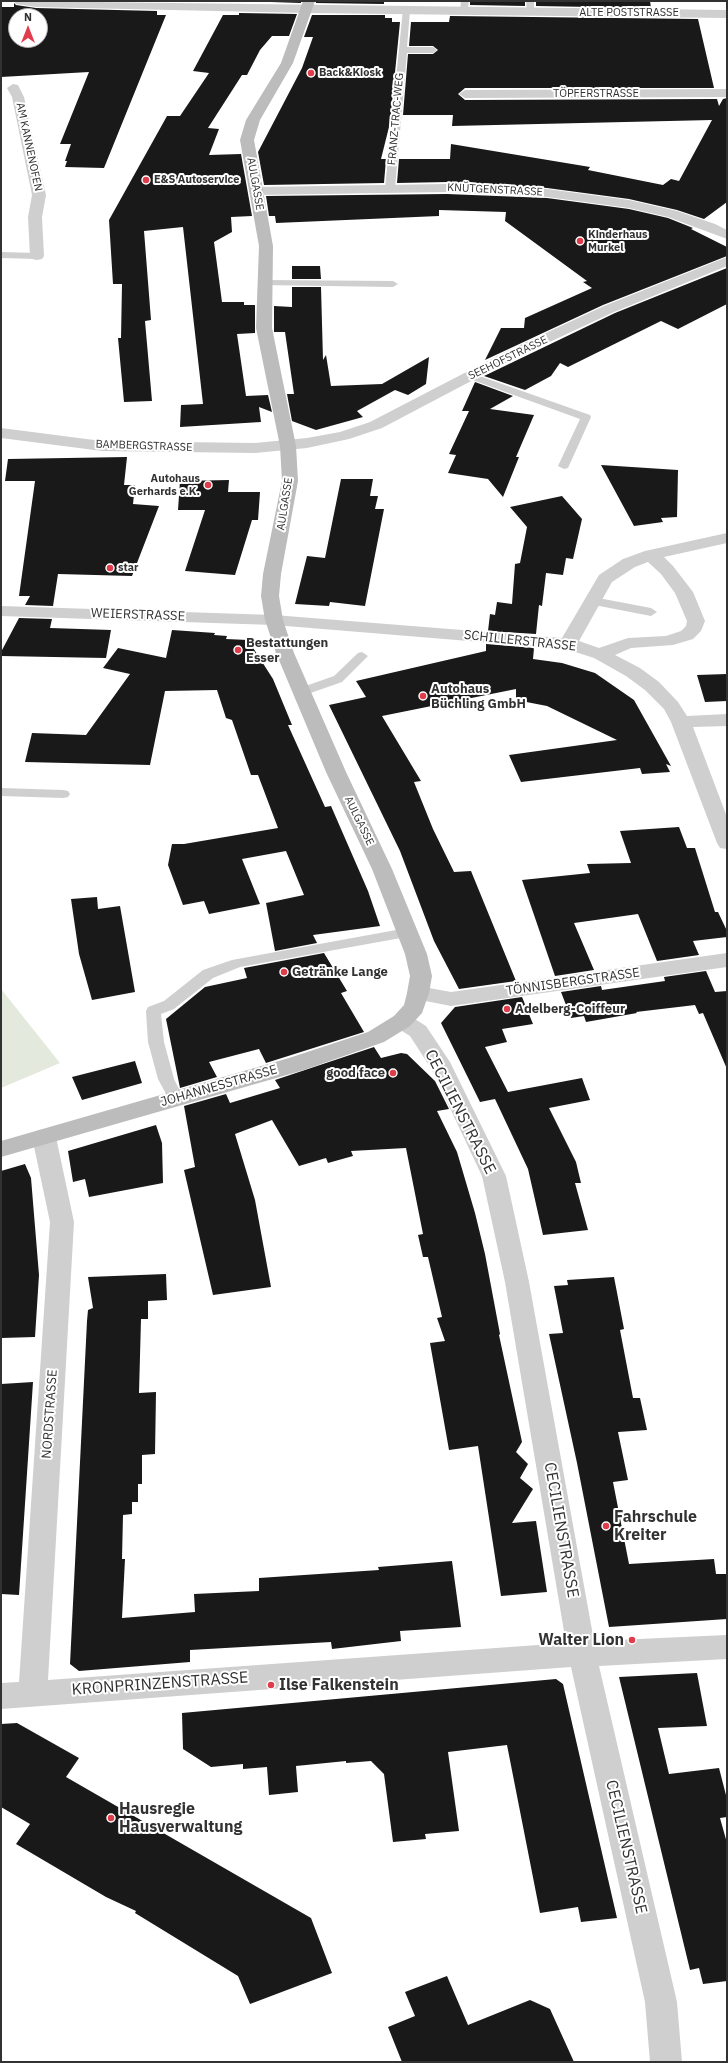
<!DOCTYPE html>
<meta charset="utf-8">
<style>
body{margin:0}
#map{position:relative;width:728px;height:2063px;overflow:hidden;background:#fff;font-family:"IBM Plex Sans",sans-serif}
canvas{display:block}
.frame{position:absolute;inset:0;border:2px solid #323232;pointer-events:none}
.north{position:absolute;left:8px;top:8px;width:40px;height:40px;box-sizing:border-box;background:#fff;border:1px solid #adadad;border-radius:50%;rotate:0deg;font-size:11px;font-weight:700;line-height:16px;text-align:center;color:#323232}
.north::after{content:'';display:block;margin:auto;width:14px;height:18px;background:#e03d4c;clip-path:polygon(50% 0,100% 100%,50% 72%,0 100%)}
</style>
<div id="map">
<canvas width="728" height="2063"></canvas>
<div class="frame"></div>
<div class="north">N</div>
</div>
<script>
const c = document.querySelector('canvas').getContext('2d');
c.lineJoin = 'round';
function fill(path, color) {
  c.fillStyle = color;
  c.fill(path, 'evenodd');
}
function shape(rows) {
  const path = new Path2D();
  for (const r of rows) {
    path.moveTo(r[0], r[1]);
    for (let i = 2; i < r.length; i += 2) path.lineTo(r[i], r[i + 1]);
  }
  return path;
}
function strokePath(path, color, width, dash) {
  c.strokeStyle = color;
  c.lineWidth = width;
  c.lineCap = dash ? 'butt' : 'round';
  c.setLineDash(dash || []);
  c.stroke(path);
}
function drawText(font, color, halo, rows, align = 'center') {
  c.font = font + ' "IBM Plex Sans",sans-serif';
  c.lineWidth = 4;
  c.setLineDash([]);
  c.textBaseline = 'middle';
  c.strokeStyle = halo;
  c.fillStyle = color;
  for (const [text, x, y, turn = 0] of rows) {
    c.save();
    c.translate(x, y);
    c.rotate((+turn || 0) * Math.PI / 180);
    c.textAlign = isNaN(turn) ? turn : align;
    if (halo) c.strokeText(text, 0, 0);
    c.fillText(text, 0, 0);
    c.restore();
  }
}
fill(shape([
 [1,989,60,1063,1,1088]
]), '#e3e9dc');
fill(shape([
 [241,1,301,1,301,3],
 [316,1,384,1,384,4,316,3],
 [470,1,525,1,525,6,470,5],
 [536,1,650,1,651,8,536,6],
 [14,3,16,5,36,8,157,11,157,15,166,15,104,168,65,167,67,161,65,161,71,144,60,144,89,72,1,77,1,7,14,7],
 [16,16,40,16,40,40,16,40],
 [239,13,297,14,289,36,272,36,260,50,247,75,242,75,208,128,219,129,209,155,241,154,252,216,231,217,232,232,214,242,222,302,244,302,244,305,255,305,255,333,237,334,246,396,268,395,272,412,259,407,261,422,180,427,181,405,203,404,183,227,144,231,151,320,145,321,152,401,124,402,118,338,121,338,122,284,113,284,109,220,167,116,180,116,209,73,193,71,223,15,239,15],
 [312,15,385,15,385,18,392,18,392,22,400,22,390,123,381,159,386,159,384,183,264,185,258,152,302,68,313,37,304,37],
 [450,16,698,19,714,88,465,88,458,94,465,100,717,99,719,106,723,99,727,98,727,202,704,219,677,210,629,199,547,188,447,182,397,183,399,159,450,159,451,144,590,167,588,170,663,185,671,179,679,181,712,120,452,126,453,115,403,115,408,54,433,54,438,50,433,46,409,46,411,22,449,22],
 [447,194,547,198,629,209,668,218,693,228,691,229,727,247,727,256,603,305,485,360,501,328,524,328,525,318,592,288,583,282,587,281,505,221,506,212,439,210,439,216,276,223,275,216,269,216,266,196],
 [292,266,320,266,321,279,292,279],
 [727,268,727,304,678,329,661,321,568,367,560,363,551,376,525,390,484,376,615,313],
 [292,287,321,287,323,360,326,355,331,386,382,384,429,357,426,384,408,395,395,390,357,411,363,417,316,430,292,421,287,394,294,394,285,332,274,332,274,306,292,307],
 [475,382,513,396,490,409,534,415,516,457,519,457,503,497,488,479,448,473,456,455,449,454,469,411,462,411],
 [127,457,124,485,135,485,133,504,159,506,132,576,58,574,53,606,25,605,30,596,19,596,35,481,5,481,8,459],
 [601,465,678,470,677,517,661,518,663,522,634,526],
 [341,479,373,479,370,496,378,496,375,509,384,509,365,606,330,602,329,606,295,604,307,556,325,558],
 [229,480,228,492,260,492,258,520,252,520,235,575,185,571,205,510,178,510,180,481],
 [562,496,582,519,573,559,566,558,563,575,546,573,542,606,539,605,536,634,488,631,490,614,495,615,497,602,512,604,515,564,520,563,527,527,510,507],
 [19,618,52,619,50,628,111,630,106,658,1,656,1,652],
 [172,630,215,633,214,635,227,636,226,639,248,640,273,679,292,725,288,725,325,807,331,806,368,891,380,926,313,935,317,943,275,951,266,903,304,895,286,851,242,859,260,904,209,914,204,901,183,905,168,865,172,844,184,844,278,828,258,775,251,775,232,720,226,718,217,690,165,691,150,765,25,762,32,733,86,735,130,674,103,668,118,648,166,658],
 [486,644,534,648,533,659,562,663,595,673,634,700,671,766,666,764,670,772,642,774,640,768,521,782,509,755,617,740,547,706,516,700,516,689,382,716,421,781,414,782,433,829,454,872,471,871,516,981,459,989,434,941,400,851,329,705,366,697,356,681,486,651],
 [727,674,727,701,705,702,697,675],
 [679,827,687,848,695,848,715,912,718,912,727,931,727,937,693,941,699,955,657,961,638,914,574,923,594,970,555,976,522,880,590,873,587,864,631,863,620,831],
 [97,897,98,909,120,906,135,992,92,1000,79,954,71,899],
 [324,953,347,991,341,993,364,1032,266,1063,259,1049,209,1062,217,1077,180,1088,166,1019,205,987,247,978,244,968],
 [706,971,715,992,727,991,727,1069,703,1013,699,1014,695,1005,636,1012,637,1013,586,1022,584,1016,571,1018,561,992,601,986,602,990,665,981,664,977],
 [522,997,533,1024,502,1029,507,1042,485,1047,508,1092,582,1078,590,1100,549,1108,576,1162,581,1183,575,1183,588,1230,543,1235,528,1169,495,1099,480,1102,441,1023,455,1007],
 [374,1047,381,1058,401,1053,407,1054,435,1081,449,1109,437,1111,457,1152,475,1213,485,1254,500,1334,499,1335,522,1442,516,1452,528,1464,520,1478,533,1489,512,1523,536,1521,547,1592,501,1596,478,1446,449,1450,430,1343,445,1341,437,1318,442,1317,428,1257,423,1257,418,1235,423,1234,406,1148,351,1151,353,1156,328,1163,326,1158,299,1166,272,1120,235,1134,255,1200,271,1287,213,1295,184,1170,195,1167,184,1106,226,1094,230,1103,280,1088,275,1080],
 [135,1061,142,1083,82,1100,72,1077],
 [156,1125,162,1143,163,1183,89,1197,85,1179,73,1182,68,1151],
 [25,1164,31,1178,39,1275,35,1337,1,1338,1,1171],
 [166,1274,167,1300,148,1301,148,1319,141,1319,139,1393,156,1392,155,1454,142,1455,142,1484,138,1484,138,1502,132,1502,132,1514,123,1515,122,1559,125,1559,122,1618,195,1612,194,1594,259,1591,259,1578,379,1570,378,1567,452,1561,461,1627,400,1631,401,1641,332,1649,331,1642,190,1650,190,1662,79,1671,70,1664,87,1321,88,1310,93,1308,88,1277],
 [614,1277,624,1329,620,1330,633,1398,640,1398,647,1430,618,1432,628,1480,613,1482,629,1564,714,1559,716,1574,727,1574,727,1619,609,1627,577,1463,549,1334,563,1333,554,1286,568,1285,567,1280],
 [33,1382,19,1595,1,1594,1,1384],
 [697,1673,707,1726,658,1728,669,1774,719,1768,727,1799,727,1817,720,1818,727,1843,727,1981,703,1984,699,1968,690,1970,619,1677],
 [556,1679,563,1684,617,1918,581,1922,578,1907,540,1913,507,1745,448,1752,459,1831,425,1834,426,1839,393,1842,384,1774,371,1761,346,1763,346,1761,296,1766,298,1792,269,1795,267,1767,243,1769,243,1764,211,1767,183,1749,182,1713],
 [17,1723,79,1758,66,1777,311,1918,332,1973,250,2004,238,1976,135,1913,136,1911,106,1897,16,1844,30,1824,1,1807,1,1724],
 [447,1976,468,2025,530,2000,550,2009,574,2062,402,2062,388,2027,415,2016,405,1992]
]), '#191919');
fill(shape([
 [461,1,469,1,467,13,460,11,461,1],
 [526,1,534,1,534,14,527,12,526,1],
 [403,9,410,11,407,47,433,47,437,50,433,53,407,53,395,188,390,191,385,188,403,9],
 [1,252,37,253,42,256,37,259,1,258,1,252],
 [265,280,393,281,398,284,393,287,261,285,260,283,261,281,265,280],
 [471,373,590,415,591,417,568,468,564,469,558,466,580,419,467,378,466,376,467,374,471,373],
 [593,597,651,608,657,612,651,616,589,604,587,601,589,598,593,597],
 [362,652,368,656,342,682,302,696,296,692,297,689,334,676,358,653,362,652],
 [1,788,63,790,68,791,70,794,68,797,63,798,1,796,1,788],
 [407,928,412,930,414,933,412,936,240,967,213,978,174,1009,161,1014,164,1042,174,1079,184,1099,181,1103,176,1105,171,1103,158,1079,148,1042,146,1011,148,1007,164,1001,203,970,232,960,407,928]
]), '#cfcfcf');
fill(shape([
 [14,1,727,10,727,18,306,13,36,7,16,4,14,1],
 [13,84,18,85,24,97,46,195,42,217,44,256,42,259,37,260,32,259,30,256,28,217,32,195,12,97,7,88,13,84],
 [727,89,727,97,465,98,459,94,465,90,727,89],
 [447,184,547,189,629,200,677,211,715,224,727,230,727,239,668,217,629,208,547,197,447,192,256,195,251,194,249,191,251,188,256,187,447,184],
 [727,257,727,266,614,312,513,359,382,428,349,439,307,448,255,453,102,451,1,438,1,428,102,441,255,443,307,438,340,432,370,422,503,353,604,306,727,257],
 [727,533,727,543,664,557,673,566,693,592,705,621,701,631,693,639,673,645,631,648,615,655,640,668,659,682,678,702,687,716,727,714,727,726,693,727,727,817,727,849,720,848,717,843,671,722,664,709,645,690,626,676,594,658,566,649,274,625,1,616,1,606,274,615,562,638,599,575,623,559,645,551,727,533],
 [648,562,661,574,675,593,687,621,686,626,681,631,666,636,628,638,599,648,579,641,612,582,635,567,648,562],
 [727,953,727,967,451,1006,410,998,407,993,410,988,418,986,451,992,727,953],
 [402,1013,410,1016,426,1026,450,1062,506,1176,529,1282,594,1641,727,1635,727,1659,599,1666,677,2002,682,2062,650,2062,645,2002,571,1667,1,1709,1,1683,19,1682,50,1222,32,1137,36,1131,44,1129,52,1131,56,1137,74,1222,48,1680,566,1643,505,1282,482,1176,432,1070,410,1036,394,1026,391,1021,394,1016,402,1013]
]), '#cfcfcf');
fill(shape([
 [303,1,315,1,293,63,260,120,254,140,273,246,272,328,296,446,298,481,281,574,279,596,283,620,294,653,346,772,392,869,427,954,432,976,429,993,422,1013,410,1026,384,1042,304,1070,1,1157,1,1141,289,1058,368,1032,394,1016,404,1005,407,993,410,976,405,954,372,869,326,772,276,653,265,620,261,596,263,574,282,481,280,446,256,328,259,246,240,140,246,120,281,63,303,1]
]), '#bcbcbc');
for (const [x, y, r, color] of [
 [311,73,4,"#e03d4c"],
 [146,180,4,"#e03d4c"],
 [580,241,4,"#e03d4c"],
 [208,485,4,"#e03d4c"],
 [110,568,4,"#e03d4c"],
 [238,650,4,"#e03d4c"],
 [423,696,4,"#e03d4c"],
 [284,972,4,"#e03d4c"],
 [507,1009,4,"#e03d4c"],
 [393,1073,4,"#e03d4c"],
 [606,1526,4,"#e03d4c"],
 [632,1640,4,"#e03d4c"],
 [271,1685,4,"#e03d4c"],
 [111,1818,4,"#e03d4c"]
]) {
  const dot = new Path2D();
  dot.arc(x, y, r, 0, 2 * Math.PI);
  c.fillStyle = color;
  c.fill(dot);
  strokePath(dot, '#fff', 1.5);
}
drawText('11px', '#323232', '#fff', [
 ["ALTE POSTSTRASSE",629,13],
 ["TÖPFERSTRASSE",596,94],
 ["FRANZ-TRAC-WEG",396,119,-85],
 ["AM KANNENOFEN",29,147,78],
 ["AULGASSE",255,184,80],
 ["KNÜTGENSTRASSE",495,190,3],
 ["SEEHOFSTRASSE",508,358,-26],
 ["BAMBERGSTRASSE",144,446,2],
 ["AULGASSE",285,504,-81],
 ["AULGASSE",359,821,64]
]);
drawText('bold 11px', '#323232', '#fff', [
 ["Back&Kiosk",319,73],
 ["E&S Autoservice",154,180],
 ["Kinderhaus",588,235],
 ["Murkel",588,248],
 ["Autohaus",200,479,"right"],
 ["Gerhards e.K.",200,492,"right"],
 ["star",118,568]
], 'left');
drawText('13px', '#323232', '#fff', [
 ["WEIERSTRASSE",138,615,2],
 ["SCHILLERSTRASSE",520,641,6],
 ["TÖNNISBERGSTRASSE",573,982,-8],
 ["JOHANNESSTRASSE",219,1086,-16],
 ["NORDSTRASSE",50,1414,-86]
]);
drawText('bold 13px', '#323232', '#fff', [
 ["Bestattungen",246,643],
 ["Esser",246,658],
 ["Autohaus",431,689],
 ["Büchling GmbH",431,704],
 ["Getränke Lange",292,972],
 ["Adelberg-Coiffeur",515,1009],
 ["good face",385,1073,"right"]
], 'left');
drawText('16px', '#323232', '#fff', [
 ["CECILIENSTRASSE",460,1112,63],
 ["CECILIENSTRASSE",561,1530,80],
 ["KRONPRINZENSTRASSE",160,1684,-4],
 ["CECILIENSTRASSE",626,1847,77]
]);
drawText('bold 16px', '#323232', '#fff', [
 ["Fahrschule",614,1517],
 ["Kreiter",614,1535],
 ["Walter Lion",624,1640,"right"],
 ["Ilse Falkenstein",279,1685],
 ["Hausregie",119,1809],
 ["Hausverwaltung",119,1827]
], 'left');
</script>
